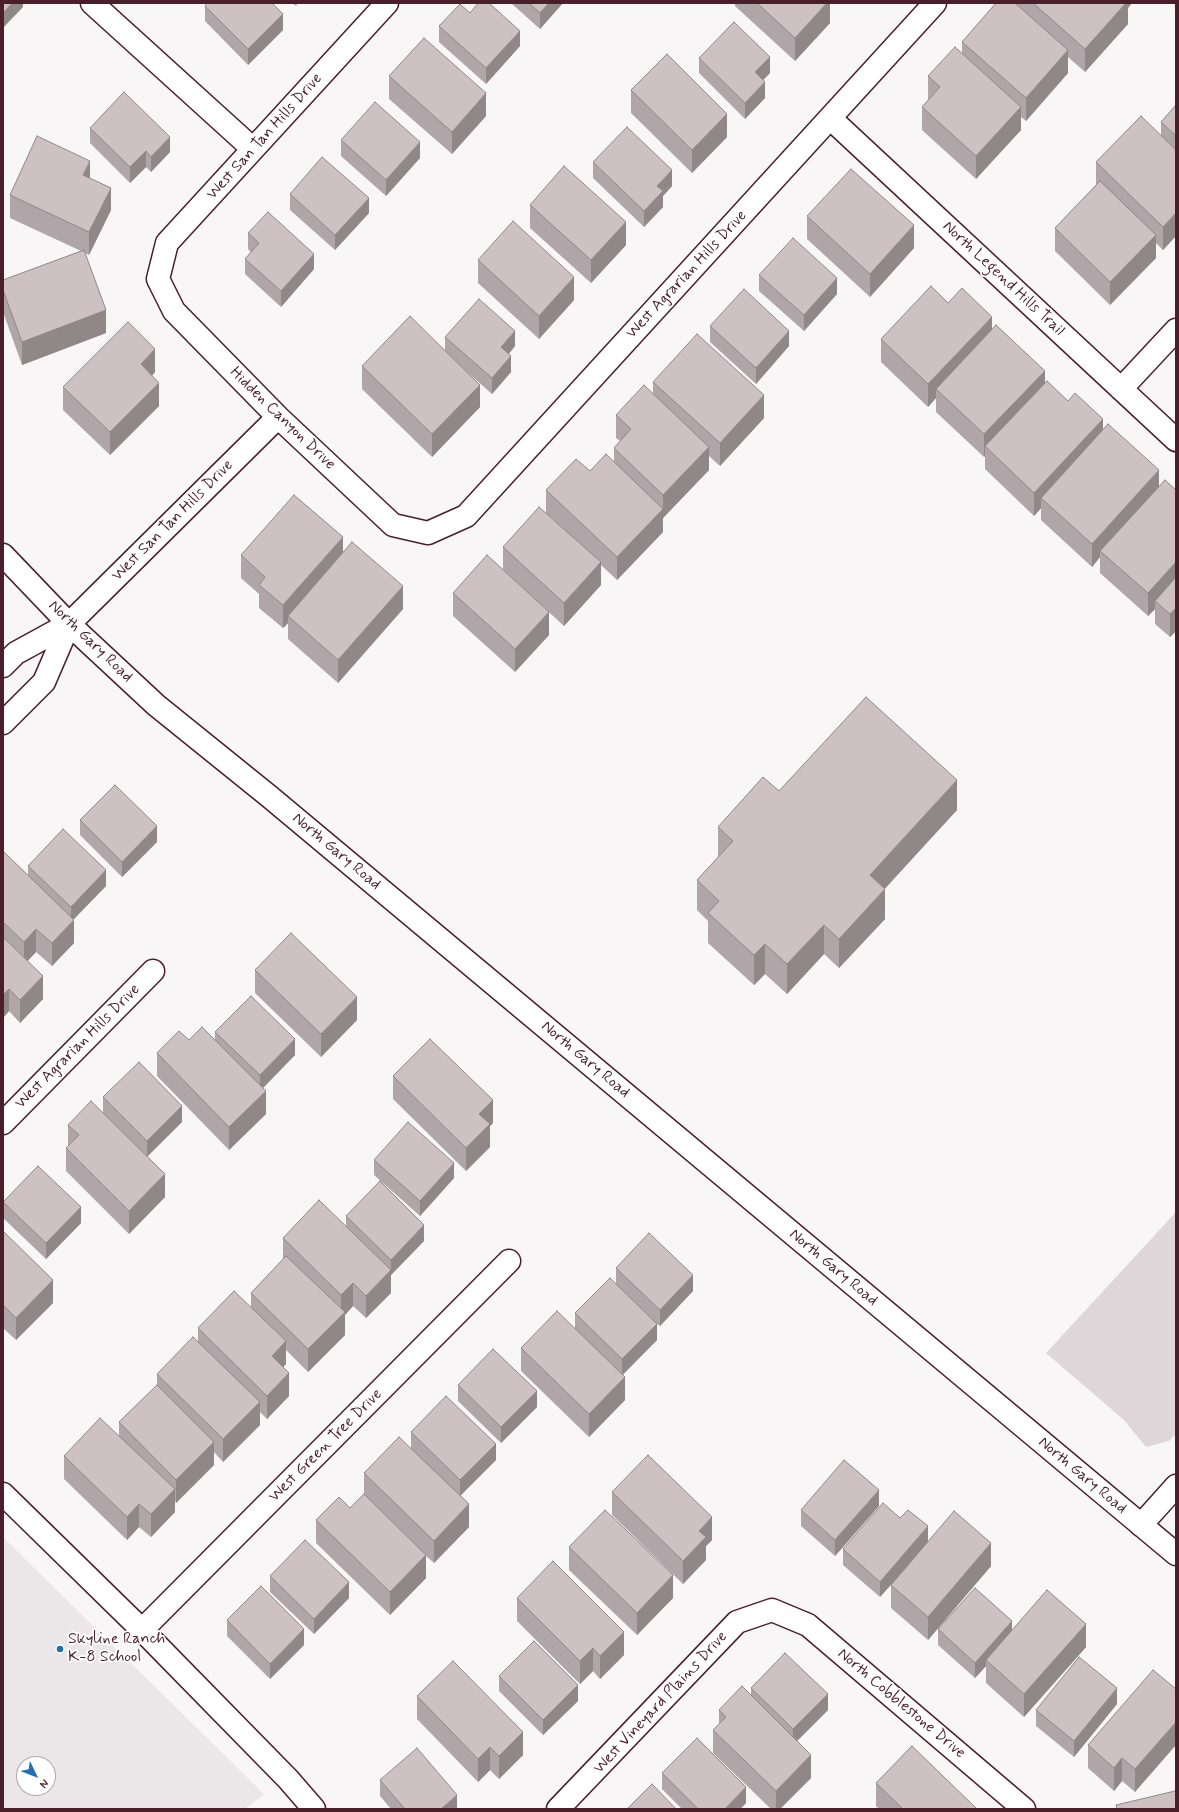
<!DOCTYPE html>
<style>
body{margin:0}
#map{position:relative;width:1179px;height:1812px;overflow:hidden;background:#f8f6f7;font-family:Mynerve,sans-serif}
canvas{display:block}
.frame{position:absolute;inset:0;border:4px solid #4a1f2b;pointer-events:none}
.north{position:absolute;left:16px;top:1756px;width:40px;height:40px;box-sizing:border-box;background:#fff;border:1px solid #b7a5aa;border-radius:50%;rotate:133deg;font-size:11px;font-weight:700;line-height:16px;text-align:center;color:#4a1f2b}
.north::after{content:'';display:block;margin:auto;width:14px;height:18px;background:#1f6fb2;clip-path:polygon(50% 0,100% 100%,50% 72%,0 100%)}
</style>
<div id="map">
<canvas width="1179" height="1812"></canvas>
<div class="frame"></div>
<div class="north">N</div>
</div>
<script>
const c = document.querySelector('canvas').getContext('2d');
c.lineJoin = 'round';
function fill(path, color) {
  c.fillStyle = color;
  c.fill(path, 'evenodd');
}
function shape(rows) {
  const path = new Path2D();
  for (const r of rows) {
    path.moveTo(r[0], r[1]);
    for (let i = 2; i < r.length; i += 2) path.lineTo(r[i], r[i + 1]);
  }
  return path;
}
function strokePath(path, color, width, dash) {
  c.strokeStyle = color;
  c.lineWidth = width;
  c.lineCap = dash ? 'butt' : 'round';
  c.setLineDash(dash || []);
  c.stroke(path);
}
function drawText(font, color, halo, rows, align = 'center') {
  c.font = font + ' Mynerve,sans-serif';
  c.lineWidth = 3.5;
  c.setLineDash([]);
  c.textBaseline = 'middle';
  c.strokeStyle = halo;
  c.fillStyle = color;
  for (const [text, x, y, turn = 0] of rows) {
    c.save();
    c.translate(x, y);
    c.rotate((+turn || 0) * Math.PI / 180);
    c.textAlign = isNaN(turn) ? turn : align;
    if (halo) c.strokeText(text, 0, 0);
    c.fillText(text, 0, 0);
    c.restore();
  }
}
fill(shape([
 [3,1537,84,1617,264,1794,245,1809,3,1809],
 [24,1764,48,1764,48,1788,24,1788]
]), '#ebe6e8');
fill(shape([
 [1176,1212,1176,1434,1169,1441,1146,1447,1124,1420,1046,1353]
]), '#ded6d9');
const street = shape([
 [92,3,253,149],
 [387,3,167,243,158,279,174,311,278,417,393,525,428,533,466,516,935,3],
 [830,118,1176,440],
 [1121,389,1176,330],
 [69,624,278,417],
 [3,1123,153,971],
 [3,1494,142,1630,288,1779,314,1809],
 [1141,1525,1176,1486],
 [142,1630,509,1261],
 [558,1809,737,1622,772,1610,808,1625,1024,1809]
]);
const secondary = shape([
 [3,555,69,624,156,705,270,797,1176,1554],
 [3,666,16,653,69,624],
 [3,723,44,682,69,624]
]);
strokePath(street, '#4a1f2b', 25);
strokePath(secondary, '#4a1f2b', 25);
strokePath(street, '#fff', 22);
strokePath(secondary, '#fff', 22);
fill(shape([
 [292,3,298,3,296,6],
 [511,3,563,3,540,29],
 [735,3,830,3,830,23,795,61,735,6],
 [996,3,1132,3,1128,8,1128,24,1085,72,1068,57,1068,73,1026,121,1021,117,1021,130,976,179,922,130,922,107,928,100,928,76,962,54,962,42],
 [205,6,283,30,248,65,205,21],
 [470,13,520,46,486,84,439,42,439,26],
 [699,58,770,73,763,80,765,98,745,119,699,73],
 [389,76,486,116,452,154,389,99],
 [631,90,727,137,692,173,631,113],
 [1176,105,1176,236,1163,250,1156,243,1156,258,1110,305,1055,251,1055,228,1096,185,1096,162,1161,135,1161,122],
 [90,128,170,152,151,172,146,167,130,183,90,143],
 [341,140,420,158,386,196,341,156],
 [593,162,672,186,663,196,663,207,644,227,593,178],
 [90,178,111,210,89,255,85,253,106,333,22,365,3,312,3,280,81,251,10,218,10,195],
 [290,194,369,213,335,250,290,210],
 [530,205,626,245,591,283,530,228],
 [807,216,914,248,870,297,807,239],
 [248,233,314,269,281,307,245,274,245,259,251,252,248,249],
 [478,260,574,300,539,339,478,283],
 [759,275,837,294,804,331,759,291],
 [948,303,992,330,1045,383,1103,429,1159,487,1176,490,1176,631,1170,637,1155,624,1155,609,1148,616,1100,573,1100,557,1092,567,1041,520,1041,508,1034,516,985,469,985,456,984,457,936,412,936,398,928,407,881,362,881,339],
 [710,326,789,346,756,384,710,342],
 [445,337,515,346,509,354,511,372,492,394,466,371,480,407,432,457,362,389,362,366,445,351],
 [155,372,152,376,159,406,110,455,63,410,63,387],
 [653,382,764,418,720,466,709,456,709,470,663,518,663,532,617,580,601,565,601,585,564,626,503,570,503,547,555,521,546,513,546,490,614,462,614,448,620,441,616,438,616,415,653,394],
 [343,553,403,609,338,683,288,639,288,623,283,628,259,608,259,594,241,578,241,555],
 [453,593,549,635,515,672,453,616],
 [779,791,957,810,884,889,885,919,839,968,824,954,787,994,765,974,754,985,708,943,708,921,697,910,697,880,718,857,718,827],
 [80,820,157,842,122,877,80,835],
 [3,852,28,875,28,866,106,886,74,919,74,943,52,966,36,952,27,961,43,999,20,1023,9,1011,3,1018],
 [255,970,357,1020,321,1057,255,993],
 [215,1032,295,1055,263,1088,266,1114,229,1150,157,1076,157,1053,189,1040,215,1040],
 [393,1076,493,1123,490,1126,490,1147,466,1171,393,1099],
 [103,1097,182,1122,147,1156,165,1197,129,1234,66,1171,66,1148,68,1146,68,1125,103,1113],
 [374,1160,454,1178,420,1216,374,1175],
 [3,1202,81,1223,46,1259,3,1218],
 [346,1216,424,1241,391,1275,391,1293,366,1318,353,1306,345,1315,345,1335,308,1372,286,1350,286,1364,283,1367,289,1396,267,1419,260,1412,260,1425,223,1462,214,1452,214,1465,176,1503,175,1501,175,1512,151,1537,139,1527,127,1540,64,1479,64,1456,119,1436,119,1422,157,1385,157,1374,198,1341,198,1328,251,1307,251,1293,283,1260,283,1238,346,1226],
 [3,1231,53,1303,16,1340,3,1328],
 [616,1268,693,1291,660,1326,657,1324,657,1340,623,1375,625,1400,589,1437,521,1371,521,1348,575,1328,575,1313,616,1283],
 [458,1385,537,1407,501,1443,458,1401],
 [411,1432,496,1460,461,1495,469,1527,434,1563,426,1556,426,1578,390,1615,316,1543,316,1520,350,1508,364,1494,364,1473,411,1447],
 [612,1492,712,1540,706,1546,706,1560,683,1584,612,1515],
 [879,1506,835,1556,801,1526,801,1510],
 [928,1541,991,1566,928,1640,891,1608,891,1585,880,1597,843,1565,843,1549],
 [569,1547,673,1598,637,1635,569,1570],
 [270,1576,349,1598,314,1634,270,1592],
 [517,1598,624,1655,600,1679,593,1671,580,1684,517,1621],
 [227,1620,304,1645,270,1679,227,1636],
 [938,1629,1012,1631,1086,1647,1024,1717,986,1683,986,1666,975,1678,938,1645],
 [499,1676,578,1701,543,1735,499,1691],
 [751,1688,828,1710,797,1741,811,1778,780,1809,771,1809,713,1753,713,1730,719,1724,719,1710,751,1695],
 [1176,1689,1135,1792,1122,1781,1114,1791,1088,1768,1088,1745],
 [417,1696,523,1755,499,1779,490,1770,478,1782,417,1719],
 [1117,1704,1074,1757,1036,1726,1036,1710],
 [662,1773,746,1803,740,1809,682,1809,662,1789],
 [380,1780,457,1809,391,1809,380,1796],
 [876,1783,977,1809,879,1809,876,1806]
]), '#b0a6a9');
fill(shape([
 [12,3,23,3,23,7,3,28,3,13],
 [549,3,563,3,540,29,540,13],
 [827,3,830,3,830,23,795,61,795,38],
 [1126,3,1132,3,1128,8,1128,24,1085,72,1085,49],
 [283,14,283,30,248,65,248,49],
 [520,31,520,46,486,84,486,68],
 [1068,50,1068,73,1026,121,1026,98],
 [770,57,770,73,755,88,755,72],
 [765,82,765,98,745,119,745,103],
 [486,93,486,116,452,154,452,132],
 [1021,107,1021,130,976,179,976,156],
 [727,114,727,137,692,173,692,150],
 [170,137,170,152,151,172,151,157],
 [420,142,420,158,386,196,386,180],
 [146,151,146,167,130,183,130,167],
 [90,161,90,184,83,175],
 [672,170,672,186,663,196,663,207,644,227,644,211,657,186],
 [111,188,111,210,89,255,89,232],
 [369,198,369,213,335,250,335,235],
 [1176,213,1176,236,1163,250,1163,227],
 [626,222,626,245,591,283,591,260],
 [914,225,914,248,870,297,870,274],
 [1156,235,1156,258,1110,305,1110,282],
 [314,254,314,269,281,307,281,291],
 [574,277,574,300,539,339,539,316],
 [837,278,837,294,804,331,804,315],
 [106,310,106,333,22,365,22,342],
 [992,317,992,340,936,389,936,398,928,407,928,384],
 [515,331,515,346,501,363,501,347],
 [789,331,789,346,756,384,756,368],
 [155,349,155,372,141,387,141,364],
 [511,356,511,372,492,394,492,378],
 [1045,371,1045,394,985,446,985,456,984,457,984,434],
 [159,383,159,406,110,455,110,432],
 [480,385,480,407,432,457,432,434],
 [764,395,764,418,720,466,720,443],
 [1103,419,1103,442,1041,498,1041,508,1034,516,1034,493],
 [709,447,709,470,663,518,663,532,617,580,617,557,663,509,663,495],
 [1159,470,1159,493,1100,551,1100,557,1092,567,1092,544],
 [343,537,343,560,288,616,288,623,283,628,283,605],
 [601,562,601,585,564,626,564,603],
 [1176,562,1176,585,1155,601,1155,609,1148,616,1148,593],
 [403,586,403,609,338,683,338,660],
 [1176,608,1176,631,1170,637,1170,614],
 [549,612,549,635,515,672,515,649],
 [957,780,957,810,870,905,870,875],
 [157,826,157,842,122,877,122,862],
 [106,870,106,886,71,922,71,907],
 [885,889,885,919,839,968,839,939],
 [74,920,74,943,52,966,52,943],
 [824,925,824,954,787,994,787,964],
 [36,929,36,952,24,965,24,942],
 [765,944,765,974,754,985,754,955],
 [43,976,43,999,20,1023,20,1000],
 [9,989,9,1011,3,1018,3,995],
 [357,997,357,1020,321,1057,321,1034],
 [295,1039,295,1055,260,1091,260,1075],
 [266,1091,266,1114,229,1150,229,1127],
 [493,1100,493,1123,490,1126,490,1147,466,1171,466,1148,479,1114],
 [182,1106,182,1122,147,1157,147,1141],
 [454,1163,454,1178,420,1216,420,1201],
 [165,1174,165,1197,129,1234,129,1211],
 [81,1207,81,1223,46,1259,46,1243],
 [424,1225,424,1241,391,1275,391,1293,366,1318,366,1296,391,1270,391,1260],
 [693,1275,693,1291,660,1326,660,1310],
 [53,1280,53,1303,16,1340,16,1318],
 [353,1283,353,1306,345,1315,345,1335,308,1372,308,1349,341,1316,341,1295],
 [657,1324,657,1340,622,1375,622,1359],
 [286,1341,286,1364,272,1379,272,1356],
 [289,1373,289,1396,267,1419,267,1396],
 [625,1377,625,1400,589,1437,589,1414],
 [537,1391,537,1407,501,1443,501,1427],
 [260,1402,260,1425,223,1462,223,1439],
 [214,1442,214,1465,176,1503,176,1480],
 [496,1444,496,1460,460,1496,460,1480],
 [175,1489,175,1512,151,1537,151,1514],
 [879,1490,879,1506,835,1556,835,1540],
 [139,1504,139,1527,127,1540,127,1517],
 [469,1504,469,1527,434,1563,434,1541],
 [712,1517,712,1540,706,1546,706,1560,683,1584,683,1561,699,1531],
 [928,1526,928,1542,880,1597,880,1582],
 [991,1543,991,1566,928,1640,928,1617],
 [426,1555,426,1578,390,1615,390,1592],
 [673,1575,673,1598,637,1635,637,1613],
 [349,1582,349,1598,314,1634,314,1619],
 [1012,1621,1012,1637,986,1660,986,1666,975,1678,975,1663],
 [1086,1624,1086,1647,1024,1717,1024,1694],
 [304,1629,304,1645,270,1679,270,1664],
 [624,1632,624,1655,600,1679,600,1656],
 [593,1648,593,1671,580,1684,580,1661],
 [578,1685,578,1701,543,1735,543,1720],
 [1117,1688,1117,1704,1074,1757,1074,1741],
 [828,1694,828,1710,793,1745,793,1729],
 [1176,1722,1176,1745,1135,1792,1135,1769],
 [523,1732,523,1755,499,1779,499,1756],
 [490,1747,490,1770,478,1782,478,1759],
 [811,1755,811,1778,780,1809,776,1809,776,1791],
 [1122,1758,1122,1781,1114,1791,1114,1768],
 [746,1787,746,1803,740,1809,725,1809],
 [457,1795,457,1809,441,1809]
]), '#908789');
const building = shape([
 [3,3,12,3,3,13,3,3],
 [207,3,272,3,283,14,248,49,205,6,207,3],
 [478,3,489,3,520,31,486,68,439,26,460,4,470,13,478,3],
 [529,3,549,3,540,13,529,3],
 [757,3,827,3,795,38,757,3],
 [996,3,1015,3,1068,50,1026,98,962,42,996,3],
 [1033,3,1126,3,1085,49,1033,3],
 [734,22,770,57,755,72,765,82,745,103,699,58,734,22],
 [424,38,486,93,452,132,389,76,424,38],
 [955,47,1021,107,976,156,922,107,940,87,928,76,955,47],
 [667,54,727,114,692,150,631,90,667,54],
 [124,92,170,137,151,157,146,151,130,167,90,128,124,92],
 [375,102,420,142,386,180,341,140,375,102],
 [1176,105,1176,136,1161,122,1176,105],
 [1141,116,1176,150,1176,213,1163,227,1096,162,1141,116],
 [627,127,672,170,657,186,663,191,644,211,593,162,627,127],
 [37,136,90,161,83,175,111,188,89,232,10,195,37,136],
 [322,157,369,198,335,235,290,194,322,157],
 [564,166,626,222,591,260,530,205,564,166],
 [851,169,914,225,870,274,807,216,851,169],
 [1100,181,1156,235,1110,282,1055,228,1100,181],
 [268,212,314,254,281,291,245,259,259,243,248,233,268,212],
 [513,221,574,277,539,316,478,260,513,221],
 [793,238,837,278,804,315,759,275,793,238],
 [84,250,106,310,22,342,3,290,3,280,84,250],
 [931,286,948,303,962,288,992,317,928,384,881,339,931,286],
 [744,289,789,331,756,368,710,326,744,289],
 [479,299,515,331,501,347,511,356,492,378,445,337,479,299],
 [410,316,480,385,432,434,362,366,410,316],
 [128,322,155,349,141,364,159,383,110,432,63,387,128,322],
 [996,325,1045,371,984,434,936,389,996,325],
 [697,334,764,395,720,443,653,382,697,334],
 [1047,381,1068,401,1075,393,1103,419,1034,493,985,446,1047,381],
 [644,385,709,447,663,495,614,448,631,429,616,415,644,385],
 [1108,424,1159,470,1092,544,1041,498,1108,424],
 [606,454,663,509,617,557,546,490,576,459,590,471,606,454],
 [1165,480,1176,490,1176,562,1148,593,1100,551,1165,480],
 [294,495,343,537,283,605,259,585,265,577,241,555,294,495],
 [539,507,601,562,564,603,503,547,539,507],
 [352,542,403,586,338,660,288,616,352,542],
 [487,555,549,612,515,649,453,593,487,555],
 [1176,577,1176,608,1170,614,1155,601,1176,577],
 [866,697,957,780,870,875,885,889,839,939,824,925,787,964,765,944,754,955,708,913,719,901,697,880,733,841,718,827,763,777,779,791,866,697],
 [115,785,157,826,122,862,80,820,115,785],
 [63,829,106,870,71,907,28,866,63,829],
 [3,852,4,852,74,920,52,943,36,929,24,942,3,922,3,852],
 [291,933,357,997,321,1034,255,970,291,933],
 [3,937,43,976,20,1000,9,989,3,995,3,937],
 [251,996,295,1039,260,1075,215,1032,251,996],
 [202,1027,266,1091,229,1127,157,1053,179,1031,189,1040,202,1027],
 [430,1039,493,1100,479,1114,490,1124,466,1148,393,1076,430,1039],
 [139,1062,182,1106,147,1141,103,1097,139,1062],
 [91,1101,165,1174,129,1211,66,1148,79,1135,68,1125,91,1101],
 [408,1122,454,1163,420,1201,374,1160,408,1122],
 [38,1166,81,1207,46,1243,3,1202,38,1166],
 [380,1181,424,1225,391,1260,346,1216,380,1181],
 [319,1200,391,1270,366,1296,353,1283,341,1295,283,1238,319,1200],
 [3,1231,53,1280,16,1318,3,1305,3,1231],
 [649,1233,693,1275,660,1310,616,1268,649,1233],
 [286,1256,345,1312,308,1349,251,1293,286,1256],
 [610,1278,657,1324,622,1359,575,1313,610,1278],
 [234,1291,286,1341,272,1356,289,1373,267,1396,198,1328,234,1291],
 [557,1311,625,1377,589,1414,521,1348,557,1311],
 [193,1337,260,1402,223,1439,157,1374,193,1337],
 [493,1349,537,1391,501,1427,458,1385,493,1349],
 [157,1385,214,1442,176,1480,119,1422,157,1385],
 [446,1396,496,1444,460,1480,411,1432,446,1396],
 [100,1418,175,1489,151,1514,139,1504,127,1517,64,1456,100,1418],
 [399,1437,469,1504,434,1541,364,1473,399,1437],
 [648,1455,712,1517,699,1531,706,1537,683,1561,612,1492,648,1455],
 [844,1460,879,1490,835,1540,801,1510,844,1460],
 [364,1494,426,1555,390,1592,316,1520,339,1497,350,1508,364,1494],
 [883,1503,900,1518,908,1510,928,1526,880,1582,843,1549,883,1503],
 [605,1510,673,1575,637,1613,569,1547,605,1510],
 [954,1511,991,1543,928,1617,891,1585,954,1511],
 [305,1540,349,1582,314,1619,270,1576,305,1540],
 [553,1561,624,1632,600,1656,593,1648,580,1661,517,1598,553,1561],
 [261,1586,304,1629,270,1664,227,1620,261,1586],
 [975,1588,1012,1621,975,1663,938,1629,975,1588],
 [1047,1590,1086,1624,1024,1694,986,1660,1047,1590],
 [534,1641,578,1685,543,1720,499,1676,534,1641],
 [785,1653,828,1694,793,1729,751,1688,785,1653],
 [1079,1657,1117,1688,1074,1741,1036,1710,1079,1657],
 [453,1661,523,1732,499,1756,490,1747,478,1759,417,1696,453,1661],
 [1153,1670,1176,1689,1176,1722,1135,1769,1122,1758,1114,1768,1088,1745,1153,1670],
 [742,1686,811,1755,776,1791,713,1730,726,1717,719,1710,742,1686],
 [697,1738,746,1787,725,1809,698,1809,662,1773,697,1738],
 [912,1746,977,1809,903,1809,876,1783,912,1746],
 [417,1748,457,1795,441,1809,405,1809,380,1780,417,1748],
 [652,1784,676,1809,627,1809,652,1784],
 [1175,1791,1176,1794,1176,1809,1117,1809,1116,1805,1175,1791]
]);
fill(building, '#cdc1c4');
strokePath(building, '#908789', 1);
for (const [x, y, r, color] of [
 [60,1649,4,"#1f6fb2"]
]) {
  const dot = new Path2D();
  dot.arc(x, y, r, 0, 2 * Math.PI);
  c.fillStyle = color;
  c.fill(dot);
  strokePath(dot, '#fff', 1.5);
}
drawText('16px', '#4a1f2b', '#fff', [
 ["West San Tan Hills Drive",265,137,-48],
 ["West Agrarian Hills Drive",687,275,-47],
 ["North Legend Hills Trail",1003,279,43],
 ["Hidden Canyon Drive",282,419,44],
 ["West San Tan Hills Drive",173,521,-45],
 ["North Gary Road",90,642,44],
 ["North Gary Road",336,852,40],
 ["West Agrarian Hills Drive",78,1047,-45],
 ["North Gary Road",585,1060,40],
 ["North Gary Road",833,1268,40],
 ["West Green Tree Drive",326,1446,-45],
 ["North Gary Road",1082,1476,40],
 ["West Vineyard Plains Drive",661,1703,-47],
 ["North Cobblestone Drive",901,1704,40]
]);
drawText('16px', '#4a1f2b', '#fff', [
 ["Skyline Ranch",68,1640],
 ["K-8 School",68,1658]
], 'left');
</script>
